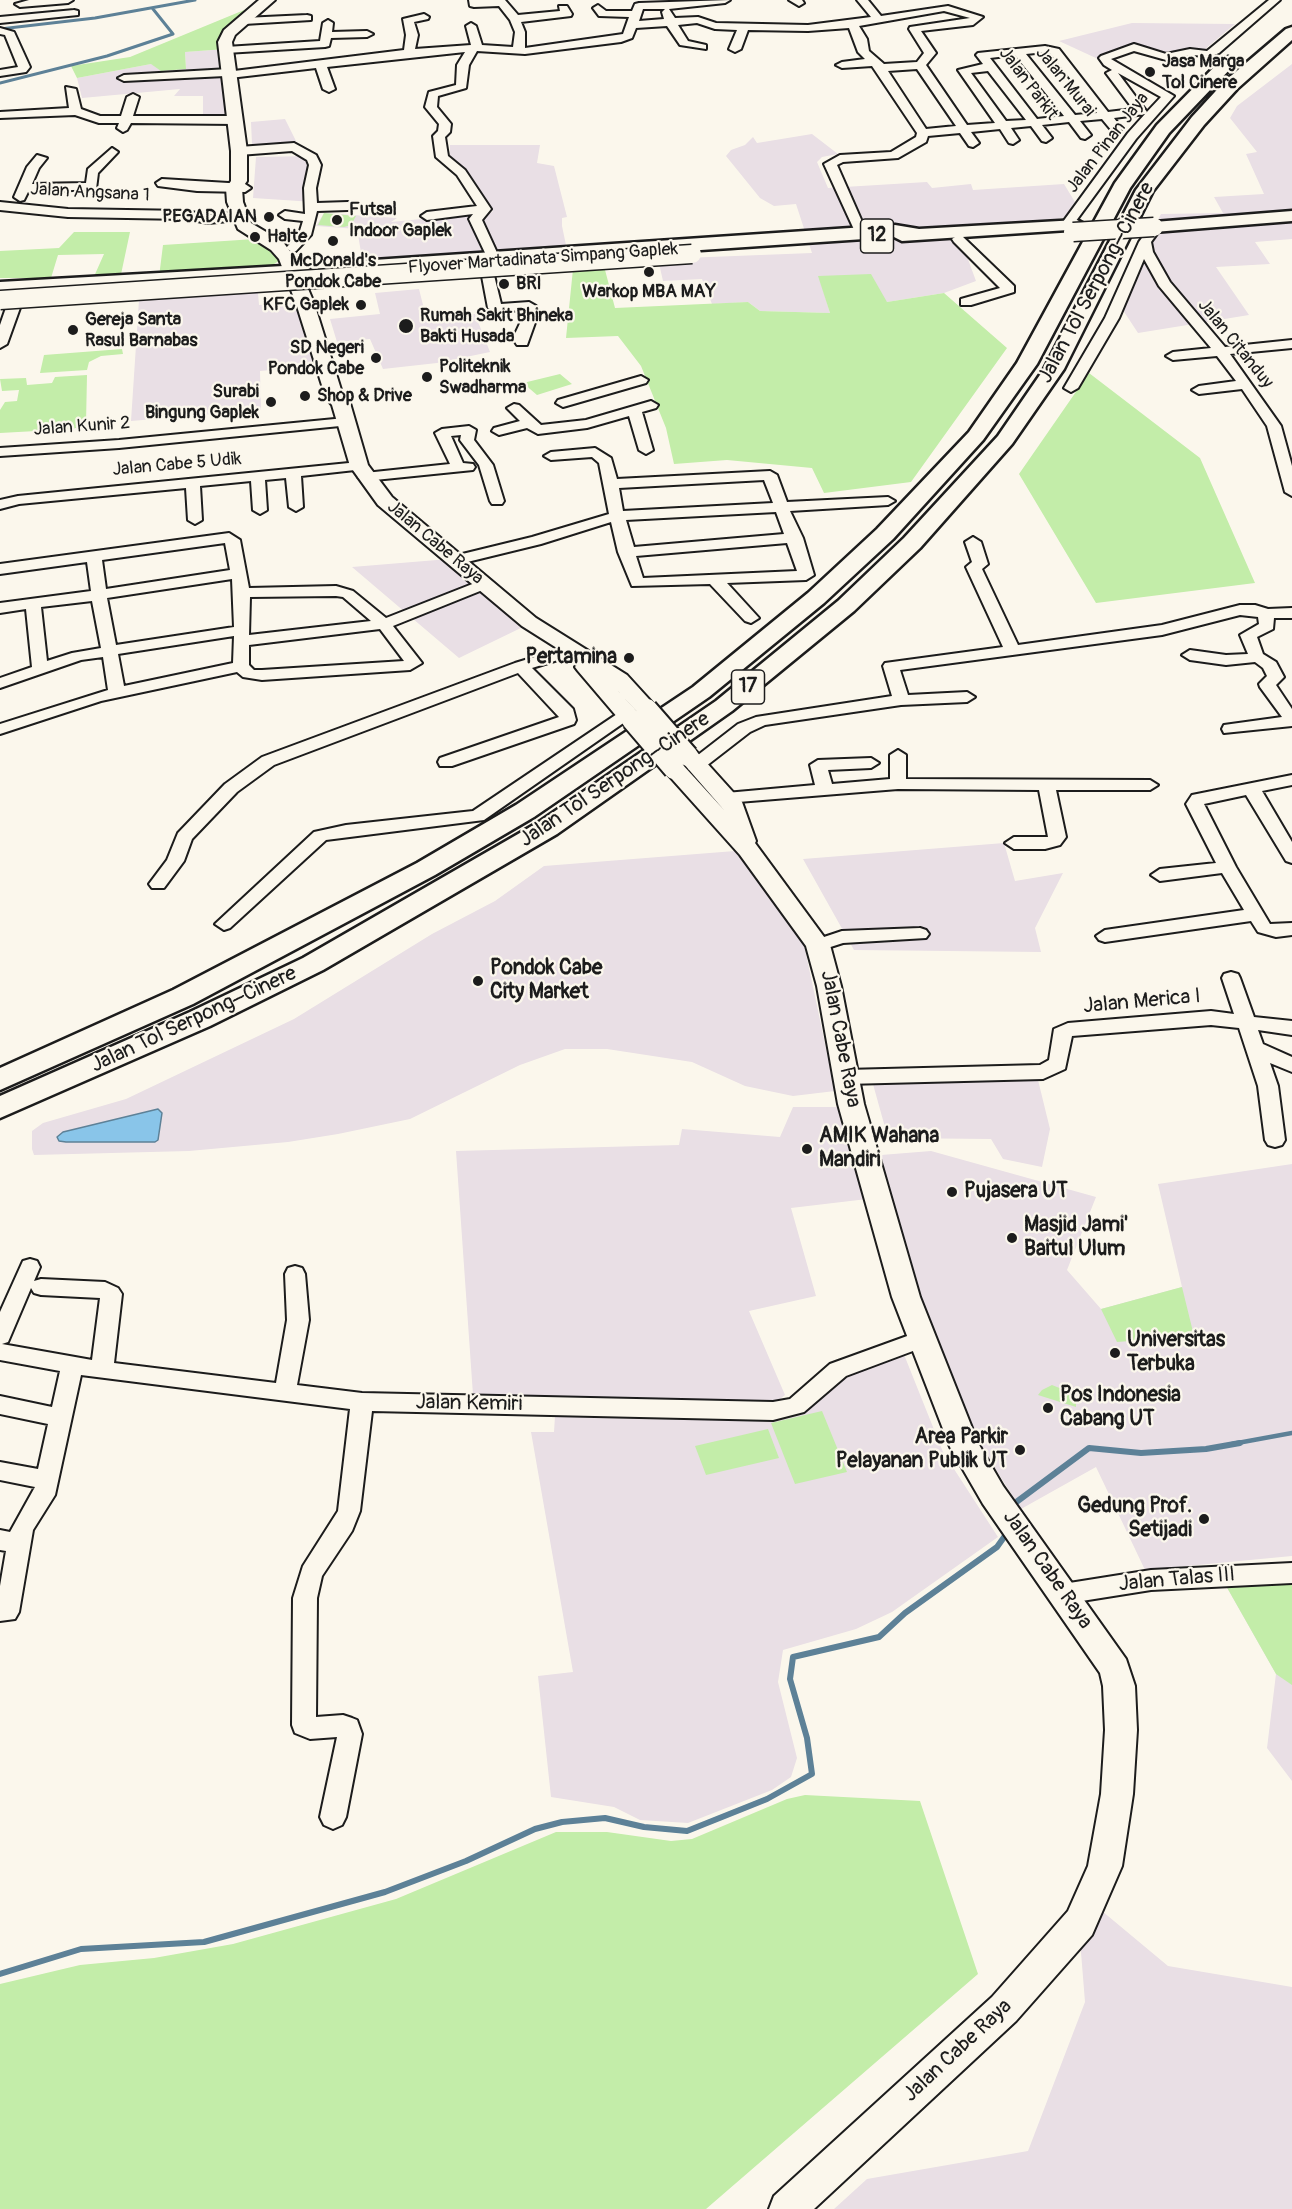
<!DOCTYPE html>
<meta charset="utf-8">
<style>
body{margin:0}
canvas{display:block;background:#fbf7ec}
</style>
<canvas width="1292" height="2209"></canvas>
<script>
const c = document.querySelector('canvas').getContext('2d');
c.lineJoin = 'round';
function fill(path, color) {
  c.fillStyle = color;
  c.fill(path, 'evenodd');
}
function shape(rows) {
  const path = new Path2D();
  for (const r of rows) {
    path.moveTo(r[0], r[1]);
    for (let i = 2; i < r.length; i += 2) path.lineTo(r[i], r[i + 1]);
  }
  return path;
}
function strokePath(path, color, width, dash) {
  c.strokeStyle = color;
  c.lineWidth = width;
  c.lineCap = dash ? 'butt' : 'round';
  c.setLineDash(dash || []);
  c.stroke(path);
}
function drawText(font, color, halo, rows, align = 'center') {
  c.font = font + ' Pangolin,sans-serif';
  c.lineWidth = 4.5;
  c.setLineDash([]);
  c.textBaseline = 'middle';
  c.strokeStyle = halo;
  c.fillStyle = color;
  for (const [text, x, y, turn = 0] of rows) {
    c.save();
    c.translate(x, y);
    c.rotate((+turn || 0) * Math.PI / 180);
    c.textAlign = isNaN(turn) ? turn : align;
    if (halo) c.strokeText(text, 0, 0);
    c.fillText(text, 0, 0);
    c.restore();
  }
}
fill(shape([
 [1132,23,1235,24,1204,50,1162,54,1136,44,1098,59,1059,41],
 [226,49,238,120,203,120,203,96,174,96,180,89,82,98,77,78,151,64,186,69,185,52],
 [1292,64,1292,239,1255,242,1270,264,1216,267,1249,315,1138,333,1117,301,1161,214,1223,213,1214,197,1264,194,1246,154,1257,152,1230,118,1237,106],
 [285,119,297,143,252,144,251,122],
 [812,134,838,154,822,157,817,162,828,188,927,182,932,188,971,184,973,190,1064,184,1075,202,1065,217,1017,231,959,235,976,281,944,293,887,302,819,276,830,313,760,311,748,302,712,304,702,279,663,281,658,259,812,253,796,204,774,206,760,198,726,156,731,150,745,145,753,137,757,143],
 [450,145,540,145,537,163,554,166,567,217,562,218,562,226,567,250,363,264,357,229,316,226,324,213,397,218,391,222,493,212,476,184,450,159],
 [313,156,322,168,314,202,253,198,256,157],
 [419,289,426,317,475,314,490,352,437,363,383,369,370,339,337,342,330,319,380,314,375,293],
 [258,293,259,305,305,302,325,365,260,371,261,410,131,421,139,300],
 [449,559,527,625,459,658,352,567],
 [1004,843,1015,881,1063,873,1035,928,1041,952,854,950,803,859],
 [735,851,758,876,802,935,835,1091,793,1096,745,1086,692,1062,607,1049,565,1049,520,1065,410,1119,338,1134,288,1142,189,1151,34,1155,32,1149,32,1131,43,1123,126,1099,294,1019,432,934,495,901,544,866],
 [871,1077,1038,1080,1050,1129,1042,1167,1003,1159,991,1139,888,1138],
 [793,1107,844,1107,856,1157,931,1151,1096,1197,1067,1270,1101,1309,1182,1287,1158,1184,1292,1164,1292,1556,1145,1570,1096,1467,1021,1509,962,1417,884,1197,791,1208,816,1296,749,1311,785,1395,780,1399,767,1402,739,1403,473,1395,456,1151,679,1145,682,1129,780,1137],
 [903,1352,943,1452,998,1537,892,1612,856,1629,783,1650,778,1682,797,1758,791,1777,772,1790,688,1823,640,1820,614,1807,551,1797,538,1676,573,1672,531,1432,554,1432,555,1416,781,1418,844,1375],
 [1292,1575,1292,1781,1267,1748,1276,1674,1221,1577],
 [1102,1911,1168,1966,1292,1987,1292,2209,834,2209,867,2179,1028,2151,1085,2002,1080,1940]
]), '#e9dfe5');
fill(shape([
 [266,1,226,35,226,49,185,52,186,69,161,71,151,64,77,78,71,66,130,57],
 [324,213,356,216,351,225,344,227,318,225],
 [74,232,130,232,120,279,92,281,104,254,58,255,51,278,0,278,0,251,59,248],
 [255,239,266,243,280,260,264,271,159,277,163,245],
 [604,266,615,308,748,302,760,311,830,313,818,276,871,274,887,302,944,293,1007,348,911,482,824,493,812,468,727,460,674,464,666,428,641,366,618,336,566,338,573,269],
 [122,349,123,354,101,356,89,362,87,370,40,373,44,355],
 [1089,373,1200,458,1255,583,1096,603,1019,474],
 [560,374,572,384,537,395,523,383],
 [87,375,86,424,73,429,0,433,0,410,5,402,17,401,19,390,2,391,0,379,26,378,27,385,52,383,55,377],
 [1182,1287,1194,1336,1117,1342,1101,1309],
 [1052,1385,1072,1393,1076,1398,1076,1407,1038,1395,1042,1390],
 [822,1411,847,1472,795,1484,771,1423],
 [768,1429,779,1458,706,1475,695,1446],
 [1292,1575,1292,1685,1276,1674,1221,1577],
 [805,1795,920,1801,978,1974,706,2209,0,2209,0,1984,80,1965,154,1958,233,1944,396,1899,556,1832,607,1832,671,1841,692,1839,787,1799]
]), '#c3eda9');
const water = shape([
 [158,1109,162,1113,158,1140,155,1142,66,1142,59,1141,57,1137,63,1132,158,1109]
]);
fill(water, '#89c5e9');
strokePath(water, '#5d8197', 1.5);
strokePath(shape([
 [0,29,95,18,195,0],
 [0,83,107,56,173,34,153,9]
]), '#5d8197', 3);
strokePath(shape([
 [1232,1444,1292,1433]
]), '#5d8197', 4.5);
strokePath(shape([
 [1014,1507,1015,1503,1089,1448,1141,1453,1206,1449,1240,1443],
 [0,1974,81,1949,204,1942,385,1892,466,1861,535,1829,562,1822,605,1818,644,1827,687,1831,767,1799,812,1774,807,1738,790,1679,793,1657,879,1637,905,1613,997,1547,1007,1533]
]), '#5d8197', 6);
const minor = shape([
 [29,0,73,0,68,3,20,7,15,4,29,0],
 [469,0,505,0,518,15,560,11,559,6,567,6,572,14,571,16,521,22,525,32,525,48,623,34,629,17,599,16,593,8,598,5,606,11,632,11,635,4,639,3,730,0,725,3,669,9,675,18,698,17,716,23,808,25,871,17,857,0,868,0,881,16,948,6,983,17,973,25,921,31,936,53,926,65,967,125,995,123,958,70,983,64,976,55,978,53,1045,46,1059,49,1108,112,1133,109,1106,73,1112,70,1104,65,1099,58,1101,56,1134,44,1166,54,1190,49,1207,51,1269,0,1280,0,1219,53,1212,56,1190,55,1166,60,1134,51,1111,59,1174,96,1136,139,1070,229,1066,230,1060,226,1128,133,1145,114,1114,118,1122,129,1116,133,1112,131,1102,119,1080,121,1091,135,1085,139,1081,138,1069,122,1042,125,1052,138,1046,142,1042,141,1031,126,1011,128,1019,140,1013,144,1009,143,1000,129,971,132,979,143,973,147,969,146,960,133,928,136,926,142,898,158,843,162,837,165,867,233,865,236,857,236,824,164,840,155,891,152,916,137,917,133,872,66,842,68,836,65,842,62,865,59,858,52,849,28,808,31,748,30,741,49,735,52,729,49,737,30,715,29,697,23,678,25,688,41,706,45,706,49,680,45,667,26,636,28,632,38,621,42,525,54,477,51,469,65,466,88,438,96,437,107,451,124,450,132,445,137,448,156,465,170,491,209,482,220,499,257,493,261,487,257,469,219,473,214,427,220,421,216,427,212,477,206,457,175,436,157,433,136,438,131,439,124,425,107,429,92,456,85,457,65,465,52,327,67,335,89,329,92,323,89,316,68,230,78,225,76,124,81,118,78,124,75,229,69,234,71,404,50,406,35,403,19,424,14,429,17,428,19,414,22,418,35,415,49,471,45,466,26,471,23,476,26,482,45,513,47,515,32,510,20,499,6,474,7,470,6,469,0],
 [643,9,665,9,662,12,664,19,639,21,643,9],
 [944,11,970,18,910,27,909,29,924,53,917,62,884,64,869,51,867,39,859,26,944,11],
 [1045,52,1051,54,1097,113,1075,115,1026,54,1045,52],
 [1015,55,1064,116,1037,119,990,58,1015,55],
 [917,69,956,126,926,129,888,71,917,69],
 [988,71,1026,120,1006,121,971,73,988,71],
 [1118,73,1161,97,1145,114,1147,112,1118,73],
 [789,0,802,0,804,3,799,6,789,0],
 [74,10,78,11,78,15,0,23,0,17,74,10],
 [307,15,311,16,311,20,244,24,239,21,244,18,307,15],
 [328,20,333,23,332,32,367,31,373,34,367,37,331,38,329,46,325,47,226,53,220,50,226,47,320,41,323,23,328,20],
 [0,28,14,32,30,67,26,72,0,76,0,70,18,67,5,35,0,34,0,28],
 [66,87,76,89,81,109,100,116,121,116,127,97,133,94,139,97,133,116,236,116,242,120,236,124,131,123,127,130,123,132,117,128,119,123,99,123,75,115,0,118,0,112,69,108,66,87],
 [294,143,316,155,321,165,316,188,317,203,348,202,354,206,348,210,317,211,311,235,296,251,292,252,286,248,299,234,303,221,285,219,279,215,285,211,305,214,304,188,309,165,307,160,292,151,239,155,233,151,239,147,294,143],
 [112,148,118,152,98,173,96,189,28,192,24,200,20,201,14,197,27,167,37,155,47,158,39,168,32,184,86,183,88,169,112,148],
 [162,179,245,184,251,188,245,192,197,191,158,186,156,183,162,179],
 [0,202,68,209,186,211,208,215,249,211,255,215,249,219,208,223,186,219,68,217,0,210,0,202],
 [1156,223,1162,227,1151,242,1153,252,1170,282,1225,347,1292,340,1292,348,1230,354,1281,426,1292,466,1292,496,1285,492,1267,426,1242,389,1199,394,1192,390,1199,386,1236,381,1217,356,1173,360,1166,356,1173,352,1211,348,1159,286,1144,259,1119,318,1078,388,1071,392,1064,388,1105,318,1139,242,1152,224,1156,223],
 [958,235,962,236,1014,286,1014,292,971,305,961,305,961,299,1000,288,954,242,952,239,958,235],
 [487,267,493,271,501,304,529,302,536,306,537,317,527,345,517,345,515,342,515,334,523,317,523,310,495,312,488,308,481,271,487,267],
 [14,301,21,305,7,344,0,348,0,325,7,305,14,301],
 [641,376,648,380,646,383,563,407,556,403,558,400,641,376],
 [651,401,658,405,656,408,642,412,653,450,646,454,639,450,629,416,587,428,538,434,527,428,499,435,492,431,494,428,520,421,507,408,514,404,519,405,541,425,586,420,651,401],
 [345,418,352,422,350,425,119,448,0,456,0,448,119,440,345,418],
 [469,426,476,430,474,440,493,465,504,501,502,504,492,504,490,501,479,465,460,440,461,435,451,436,463,463,473,464,475,467,473,470,365,481,358,477,365,473,450,464,435,433,442,429,469,426],
 [595,448,611,458,617,479,770,471,777,475,787,502,888,497,895,501,888,505,790,511,803,538,814,575,806,580,727,583,759,618,751,623,745,621,710,584,632,586,618,552,611,522,541,544,455,565,450,563,447,560,450,557,532,537,609,514,599,463,592,457,551,460,544,456,551,452,595,448],
 [764,480,773,503,623,511,619,488,764,480],
 [776,512,784,534,634,547,626,520,776,512],
 [787,543,797,571,643,578,636,556,787,543],
 [359,462,366,466,364,469,301,476,303,507,296,511,289,507,286,478,265,480,267,510,260,514,253,510,251,481,200,486,202,520,195,524,188,520,186,488,19,504,0,509,0,500,18,496,359,462],
 [229,533,240,540,249,588,336,586,353,591,386,618,480,581,490,581,493,584,490,587,393,626,422,663,410,670,262,680,243,677,237,672,101,701,0,734,0,724,108,690,103,657,81,660,0,688,0,678,32,667,26,609,0,613,0,603,91,591,87,562,0,574,0,564,229,533],
 [225,543,230,570,106,589,102,560,225,543],
 [232,579,234,627,116,645,107,598,232,579],
 [336,596,343,597,371,621,249,635,250,597,336,596],
 [92,601,101,648,72,653,47,661,41,607,92,601],
 [380,629,404,661,262,670,254,670,249,665,249,645,380,629],
 [234,636,233,663,124,686,118,654,234,636],
 [973,537,981,542,988,564,982,569,1018,645,1162,625,1240,605,1255,605,1268,609,1292,608,1292,618,1274,618,1273,629,1257,637,1263,654,1276,662,1284,677,1276,685,1292,709,1292,726,1224,733,1222,729,1224,725,1282,717,1260,687,1259,684,1267,676,1263,668,1255,662,1226,665,1190,660,1182,655,1190,650,1226,655,1248,654,1240,635,1259,624,1258,617,1240,615,1162,635,900,670,908,695,967,692,975,697,967,702,901,705,765,725,750,732,701,770,689,770,687,766,689,762,738,724,756,717,892,696,883,666,885,663,1003,647,966,567,972,562,965,542,973,537],
 [571,646,579,651,577,654,532,668,573,709,576,720,574,724,452,766,440,766,438,762,440,758,559,717,518,673,274,765,237,792,192,839,184,861,164,888,152,888,149,884,167,860,178,833,225,784,262,757,515,663,571,646],
 [626,708,634,713,632,717,484,820,326,840,230,928,224,930,215,924,314,832,346,825,473,811,626,708],
 [898,750,906,755,906,779,1150,780,1158,785,1150,790,1056,790,1066,837,1060,845,1045,849,1014,849,1005,843,1014,837,1048,837,1039,790,898,789,726,803,717,798,726,793,815,785,810,765,818,760,871,758,879,763,871,768,828,770,832,784,890,779,890,755,898,750],
 [1292,775,1292,785,1262,791,1292,842,1292,863,1286,861,1246,795,1204,804,1236,867,1270,924,1292,923,1292,935,1276,937,1258,932,1251,921,1105,942,1099,940,1096,936,1105,930,1244,910,1222,873,1160,881,1151,875,1160,869,1216,863,1186,804,1192,795,1292,775],
 [920,928,926,930,929,934,926,938,843,943,818,951,812,949,809,945,812,941,842,931,920,928],
 [1231,972,1238,974,1240,978,1254,1017,1292,1021,1292,1035,1258,1030,1263,1044,1292,1057,1292,1072,1270,1063,1278,1086,1285,1140,1282,1145,1275,1147,1268,1145,1265,1140,1258,1086,1239,1028,1211,1025,1072,1036,1065,1069,1043,1079,846,1084,839,1082,836,1077,839,1072,846,1070,1040,1065,1049,1060,1054,1029,1068,1023,1211,1011,1234,1014,1222,978,1224,974,1231,972],
 [30,1259,37,1261,40,1267,34,1281,41,1279,105,1282,118,1288,122,1294,114,1363,276,1383,287,1320,285,1274,288,1268,295,1266,302,1268,305,1274,309,1320,297,1385,362,1393,773,1402,790,1399,830,1364,921,1331,929,1333,932,1339,929,1345,846,1376,804,1412,773,1420,372,1411,360,1511,352,1531,322,1576,317,1598,316,1717,343,1715,352,1718,357,1720,362,1734,346,1817,342,1825,333,1829,324,1825,320,1817,337,1737,310,1739,295,1733,292,1725,293,1598,303,1566,338,1511,350,1409,81,1375,55,1495,33,1530,19,1612,15,1619,0,1621,0,1586,6,1551,0,1550,0,1530,10,1532,35,1487,0,1480,0,1462,38,1469,48,1424,0,1414,0,1396,52,1407,60,1371,0,1360,0,1312,23,1261,30,1259],
 [31,1288,34,1293,41,1295,100,1298,92,1360,2,1344,8,1342,31,1288],
 [1292,1563,1292,1583,1151,1590,1063,1604,1055,1601,1051,1594,1055,1587,1063,1584,1151,1570,1292,1563]
]);
const major = shape([
 [259,0,275,0,235,35,232,42,247,151,247,181,242,188,243,202,251,223,283,242,295,258,314,303,343,396,350,403,368,465,392,497,536,618,627,675,658,709,655,714,639,714,609,681,640,715,643,720,640,725,624,725,578,671,575,667,579,662,522,626,378,505,350,466,332,405,326,398,296,303,279,259,271,250,238,229,227,202,226,188,231,181,231,151,218,42,224,30,259,0],
 [688,749,696,751,742,802,756,841,755,843,830,945,841,986,864,1104,920,1297,978,1443,1003,1486,1126,1659,1135,1686,1137,1730,1133,1794,1122,1866,1092,1935,1016,2021,814,2209,769,2209,774,2196,992,1997,1068,1911,1088,1866,1101,1794,1105,1730,1103,1686,1100,1673,983,1504,950,1447,892,1297,838,1104,817,986,806,946,740,855,663,769,666,764,674,762,682,764,724,810,677,756,680,751,688,749]
]);
const highway = shape([
 [1292,27,1292,40,1237,89,1204,125,1153,191,1064,369,1012,444,920,548,854,611,732,711,557,834,323,970,210,1026,0,1118,0,1096,190,1012,303,958,539,822,716,701,838,601,904,538,998,436,1044,369,1136,190,1192,117,1225,81,1286,29,1292,27],
 [1228,57,1234,59,1236,62,1234,65,1169,133,1130,188,1037,364,983,440,893,539,824,603,709,697,534,817,435,875,193,1004,0,1090,0,1068,173,990,417,863,516,805,693,687,808,593,877,529,969,432,1017,363,1115,183,1157,125,1222,59,1228,57],
 [1292,211,1292,221,1154,232,1145,227,1154,222,1292,211],
 [1077,220,1086,225,1083,229,902,241,894,237,344,274,335,268,344,262,895,225,919,229,1077,220],
 [301,265,308,267,310,271,308,275,0,294,0,282,301,265]
]);
strokePath(minor, '#1c1c1c', 4);
strokePath(major, '#1c1c1c', 4);
strokePath(highway, '#1c1c1c', 5);
fill(minor, '#fbf7ec');
fill(major, '#fbf7ec');
fill(highway, '#fbf7ec');
const majorBridge = shape([
 [647,709,688,756],
 [632,720,674,769]
]);
const highwayBridge = shape([
 [1073,232,1154,227],
 [0,300,692,254]
]);
strokePath(majorBridge, '#1c1c1c', 24, []);
strokePath(highwayBridge, '#1c1c1c', 21, []);
strokePath(majorBridge, '#fbf7ec', 20);
strokePath(highwayBridge, '#fbf7ec', 18);
for (const [x, y, r, color] of [
 [1150,72,6,"#1c1c1c"],
 [269,217,6,"#1c1c1c"],
 [337,220,6,"#1c1c1c"],
 [255,237,6,"#1c1c1c"],
 [333,241,6,"#1c1c1c"],
 [649,272,6,"#1c1c1c"],
 [504,284,6,"#1c1c1c"],
 [361,305,6,"#1c1c1c"],
 [406,326,8,"#1c1c1c"],
 [73,330,6,"#1c1c1c"],
 [376,358,6,"#1c1c1c"],
 [427,377,6,"#1c1c1c"],
 [305,396,6,"#1c1c1c"],
 [271,402,6,"#1c1c1c"],
 [629,658,6,"#1c1c1c"],
 [478,981,6,"#1c1c1c"],
 [807,1149,6,"#1c1c1c"],
 [952,1192,6,"#1c1c1c"],
 [1012,1238,6,"#1c1c1c"],
 [1115,1353,6,"#1c1c1c"],
 [1048,1408,6,"#1c1c1c"],
 [1020,1450,6,"#1c1c1c"],
 [1204,1519,6,"#1c1c1c"]
]) {
  const dot = new Path2D();
  dot.arc(x, y, r, 0, 2 * Math.PI);
  c.fillStyle = color;
  c.fill(dot);
  strokePath(dot, '#fbf7ec', 2);
}
drawText('bold 18px', '#1c1c1c', '#fbf7ec', [
 ["Jasa Marga",1162,62],
 ["Tol Cinere",1162,83],
 ["Futsal",349,210],
 ["Indoor Gaplek",349,231],
 ["PEGADAIAN",257,217,"right"],
 ["Halte",267,237],
 ["McDonald's",333,261,"center"],
 ["Pondok Cabe",333,282,"center"],
 ["BRI",516,284],
 ["Warkop MBA MAY",649,292,"center"],
 ["KFC Gaplek",349,305,"right"],
 ["Rumah Sakit Bhineka",420,316],
 ["Bakti Husada",420,337],
 ["Gereja Santa",85,320],
 ["Rasul Barnabas",85,341],
 ["SD Negeri",364,348,"right"],
 ["Pondok Cabe",364,369,"right"],
 ["Politeknik",439,367],
 ["Swadharma",439,388],
 ["Surabi",259,392,"right"],
 ["Bingung Gaplek",259,413,"right"],
 ["Shop & Drive",317,396]
], 'left');
drawText('18px', '#1c1c1c', '#fbf7ec', [
 ["Jalan Murai",1065,82,51],
 ["Jalan Parkit",1028,84,53],
 ["Jalan Pinan Jaya",1108,143,-52],
 ["Jalan Angsana 1",90,193,3],
 ["Flyover Martadinata Simpang Gaplek",543,259,-4],
 ["Jalan Citanduy",1235,344,51],
 ["Jalan Kunir 2",82,427,-4],
 ["Jalan Cabe 5 Udik",177,465,-5],
 ["Jalan Cabe Raya",435,543,40]
]);
for (const [x, y, w] of [
 [877,236,33],
 [748,687,33]
]) {
  const box = new Path2D();
  box.roundRect(x - w / 2, y - 17, w, 34, 4.5);
  c.fillStyle = '#fbf7ec';
  c.fill(box);
  strokePath(box, '#1c1c1c', 1.5);
}
drawText('bold 20px', '#1c1c1c', null, [
 ["12",877,236],
 ["17",748,687]
]);
drawText('21px', '#1c1c1c', '#fbf7ec', [
 ["Jalan Tol Serpong–Cinere",1097,283,-62],
 ["Jalan Tol Serpong–Cinere",615,780,-34],
 ["Jalan Merica I",1142,1002,-5],
 ["Jalan Tol Serpong–Cinere",194,1020,-25],
 ["Jalan Cabe Raya",840,1039,79],
 ["Jalan Kemiri",469,1404,1],
 ["Jalan Cabe Raya",1047,1570,55],
 ["Jalan Talas III",1177,1580,-5],
 ["Jalan Cabe Raya",958,2051,-43]
]);
drawText('bold 21px', '#1c1c1c', '#fbf7ec', [
 ["Pertamina",617,658,"right"],
 ["Pondok Cabe",490,969],
 ["City Market",490,993],
 ["AMIK Wahana",819,1137],
 ["Mandiri",819,1161],
 ["Pujasera UT",964,1192],
 ["Masjid Jami'",1024,1226],
 ["Baitul Ulum",1024,1250],
 ["Universitas",1127,1341],
 ["Terbuka",1127,1365],
 ["Pos Indonesia",1060,1396],
 ["Cabang UT",1060,1420],
 ["Area Parkir",1008,1438,"right"],
 ["Pelayanan Publik UT",1008,1462,"right"],
 ["Gedung Prof.",1192,1507,"right"],
 ["Setijadi",1192,1531,"right"]
], 'left');
</script>
